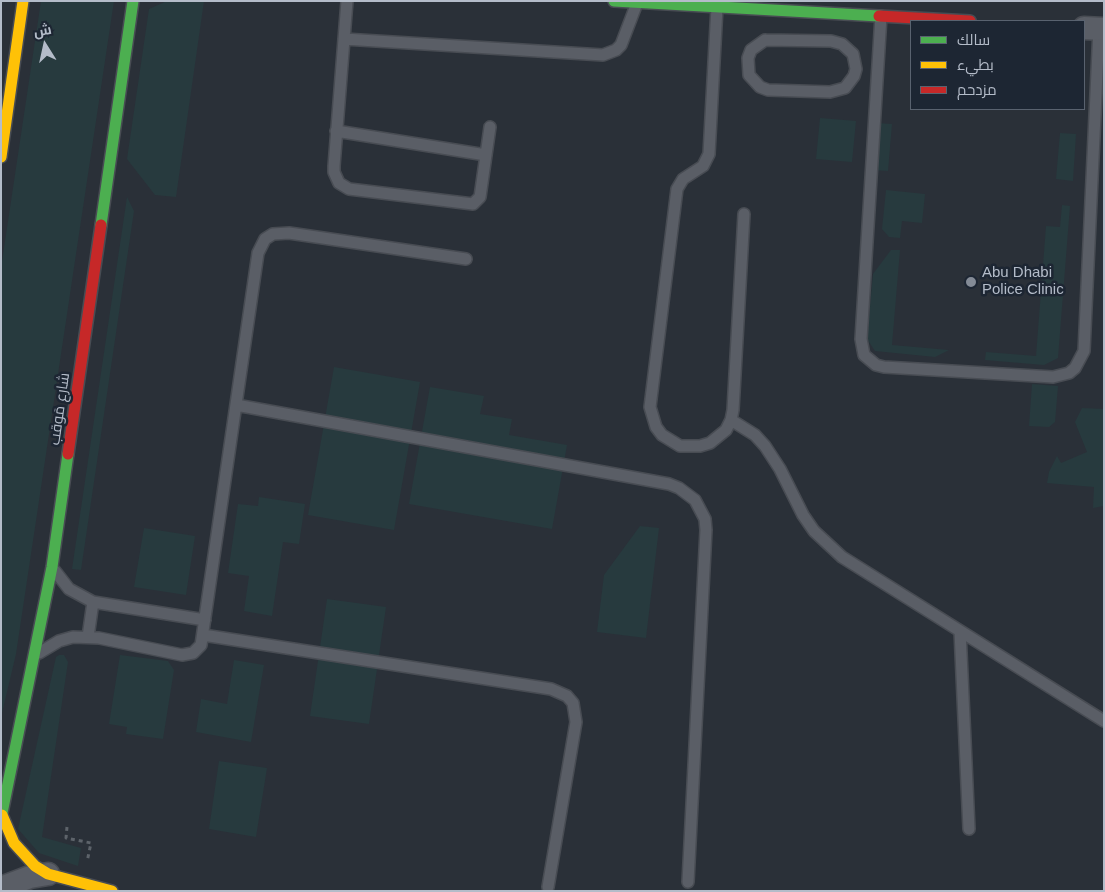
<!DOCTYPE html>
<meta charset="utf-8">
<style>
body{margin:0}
#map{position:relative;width:1105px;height:892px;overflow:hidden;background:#2a3038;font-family:Arial,Cairo,sans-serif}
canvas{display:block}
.frame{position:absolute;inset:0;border:2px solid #b4bcc9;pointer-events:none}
.legend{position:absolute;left:910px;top:20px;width:175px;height:90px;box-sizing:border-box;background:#1d2633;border:1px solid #59626f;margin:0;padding:6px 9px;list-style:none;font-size:15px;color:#b4bcc9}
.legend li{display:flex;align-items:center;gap:10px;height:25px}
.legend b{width:25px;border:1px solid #59626f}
.north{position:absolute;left:20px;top:20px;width:50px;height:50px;-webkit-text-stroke:4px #1d2633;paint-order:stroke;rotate:350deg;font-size:14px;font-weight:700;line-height:20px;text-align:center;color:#b4bcc9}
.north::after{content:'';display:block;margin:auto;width:18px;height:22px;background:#b4bcc9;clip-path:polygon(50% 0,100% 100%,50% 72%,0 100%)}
</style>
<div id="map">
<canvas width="1105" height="892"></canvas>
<div class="frame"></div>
<ul class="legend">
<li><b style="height:6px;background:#4caf50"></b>سالك</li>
<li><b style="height:6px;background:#ffc107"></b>بطيء</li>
<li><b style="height:6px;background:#c62828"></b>مزدحم</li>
</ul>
<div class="north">ش</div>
</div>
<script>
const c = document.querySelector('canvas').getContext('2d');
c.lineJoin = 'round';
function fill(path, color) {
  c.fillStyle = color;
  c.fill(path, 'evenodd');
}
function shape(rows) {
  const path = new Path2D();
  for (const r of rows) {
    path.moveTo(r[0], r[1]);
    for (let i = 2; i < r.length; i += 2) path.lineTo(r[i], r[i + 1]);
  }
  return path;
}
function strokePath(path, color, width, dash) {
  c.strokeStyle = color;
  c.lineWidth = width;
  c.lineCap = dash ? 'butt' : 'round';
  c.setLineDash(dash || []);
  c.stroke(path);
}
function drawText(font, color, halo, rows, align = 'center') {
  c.font = font + ' Arial,Cairo,sans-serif';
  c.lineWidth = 5;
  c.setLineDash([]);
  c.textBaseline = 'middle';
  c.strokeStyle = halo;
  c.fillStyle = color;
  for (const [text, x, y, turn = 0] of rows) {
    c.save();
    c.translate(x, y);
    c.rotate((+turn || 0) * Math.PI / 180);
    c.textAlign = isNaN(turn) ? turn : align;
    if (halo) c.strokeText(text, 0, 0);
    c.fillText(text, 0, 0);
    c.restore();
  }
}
fill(shape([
 [41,1,114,1,16,654,1,717,1,268],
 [167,1,204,1,176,197,155,195,127,159,149,9],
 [820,118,856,121,852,162,816,159],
 [875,123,892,124,888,171,872,170],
 [1060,133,1076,134,1073,181,1056,179],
 [886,190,925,194,922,223,902,221,900,238,889,237,882,229],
 [127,197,134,211,81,570,72,569],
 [1062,205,1070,206,1058,358,1044,365,985,360,986,352,1036,356,1046,226,1060,227],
 [891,250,900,250,892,345,949,350,935,357,875,351,867,339,873,274],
 [334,367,420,382,394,530,308,515],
 [1032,384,1058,386,1055,422,1049,427,1029,426],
 [430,387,484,396,480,414,512,419,509,435,567,445,552,529,409,504],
 [1082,408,1104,409,1104,506,1093,508,1094,487,1047,483,1049,472,1057,456,1061,463,1087,452,1075,422],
 [259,497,305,504,299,544,283,542,272,616,244,611,249,576,228,573,238,504,258,506],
 [640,526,659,528,646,638,597,632,604,575],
 [144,528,195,536,186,595,134,587],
 [327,599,386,607,369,724,310,716],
 [59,655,64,655,68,662,42,837,81,848,78,866,39,853,18,829,56,657],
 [120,655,168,661,174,670,163,739,126,734,127,727,109,724],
 [234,660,264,665,251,742,196,732,201,699,227,704],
 [219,761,267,768,256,837,209,829]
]), '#273a3e');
const lane = shape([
 [347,1,334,166,334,172,339,183,349,189,473,204,480,197,490,127],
 [717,7,709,154,703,166,683,179,677,189,650,407,656,427,662,435,680,446,700,446,710,443,726,430,731,420,733,410,744,214],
 [881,16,861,339,864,355,876,365,884,367,1053,377,1069,373,1075,368,1084,351,1099,29],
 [344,39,603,55,616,50,621,45,637,3],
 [765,40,831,41,842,44,853,54,856,69,854,76,845,88,830,92,768,90,760,87,749,75,748,58,751,50,765,40],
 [336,131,486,155],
 [236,405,669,484,679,488,695,500,705,519,706,530,688,882],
 [731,420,755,435,765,446,780,469,803,515,814,531,842,557,1104,721],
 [55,571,69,589,93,602,205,620],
 [960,631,969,829],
 [203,635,551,689,567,696,573,703,576,722,548,887],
 [88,637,93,602],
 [39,653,59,641,73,637,99,638,182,655,193,653,201,645,258,253,265,239,273,234,289,233,466,259]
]);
const street = shape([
 [1084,28,1104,29],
 [1,888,30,877,48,874]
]);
const fast = shape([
 [614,1,879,16],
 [101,225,133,1],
 [1,818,52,567,68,454]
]);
const slow = shape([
 [1,157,23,1],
 [2,815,14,843,35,866,48,874,112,891]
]);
const jam = shape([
 [879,16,970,21],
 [68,454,101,225]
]);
strokePath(lane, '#484c53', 14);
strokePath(street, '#484c53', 25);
strokePath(fast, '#484c53', 14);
strokePath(slow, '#484c53', 14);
strokePath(jam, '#484c53', 14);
strokePath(shape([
 [67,827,66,838,91,843,87,862]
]), '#5d636a', 3, [4, 4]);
strokePath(lane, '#5a5e66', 11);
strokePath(street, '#5a5e66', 22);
strokePath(fast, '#4caf50', 11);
strokePath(slow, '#ffc107', 11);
strokePath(jam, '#c62828', 11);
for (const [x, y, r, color] of [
 [971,282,6,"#848b96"]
]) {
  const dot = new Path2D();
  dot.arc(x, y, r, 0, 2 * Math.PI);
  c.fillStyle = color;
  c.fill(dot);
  strokePath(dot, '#1d2633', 2);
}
drawText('15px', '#b4bcc9', '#1d2633', [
 ["Abu Dhabi",982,273],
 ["Police Clinic",982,290]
], 'left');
drawText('15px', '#b4bcc9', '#1d2633', [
 ["شارع مَوقب",60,409,-82]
]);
</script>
